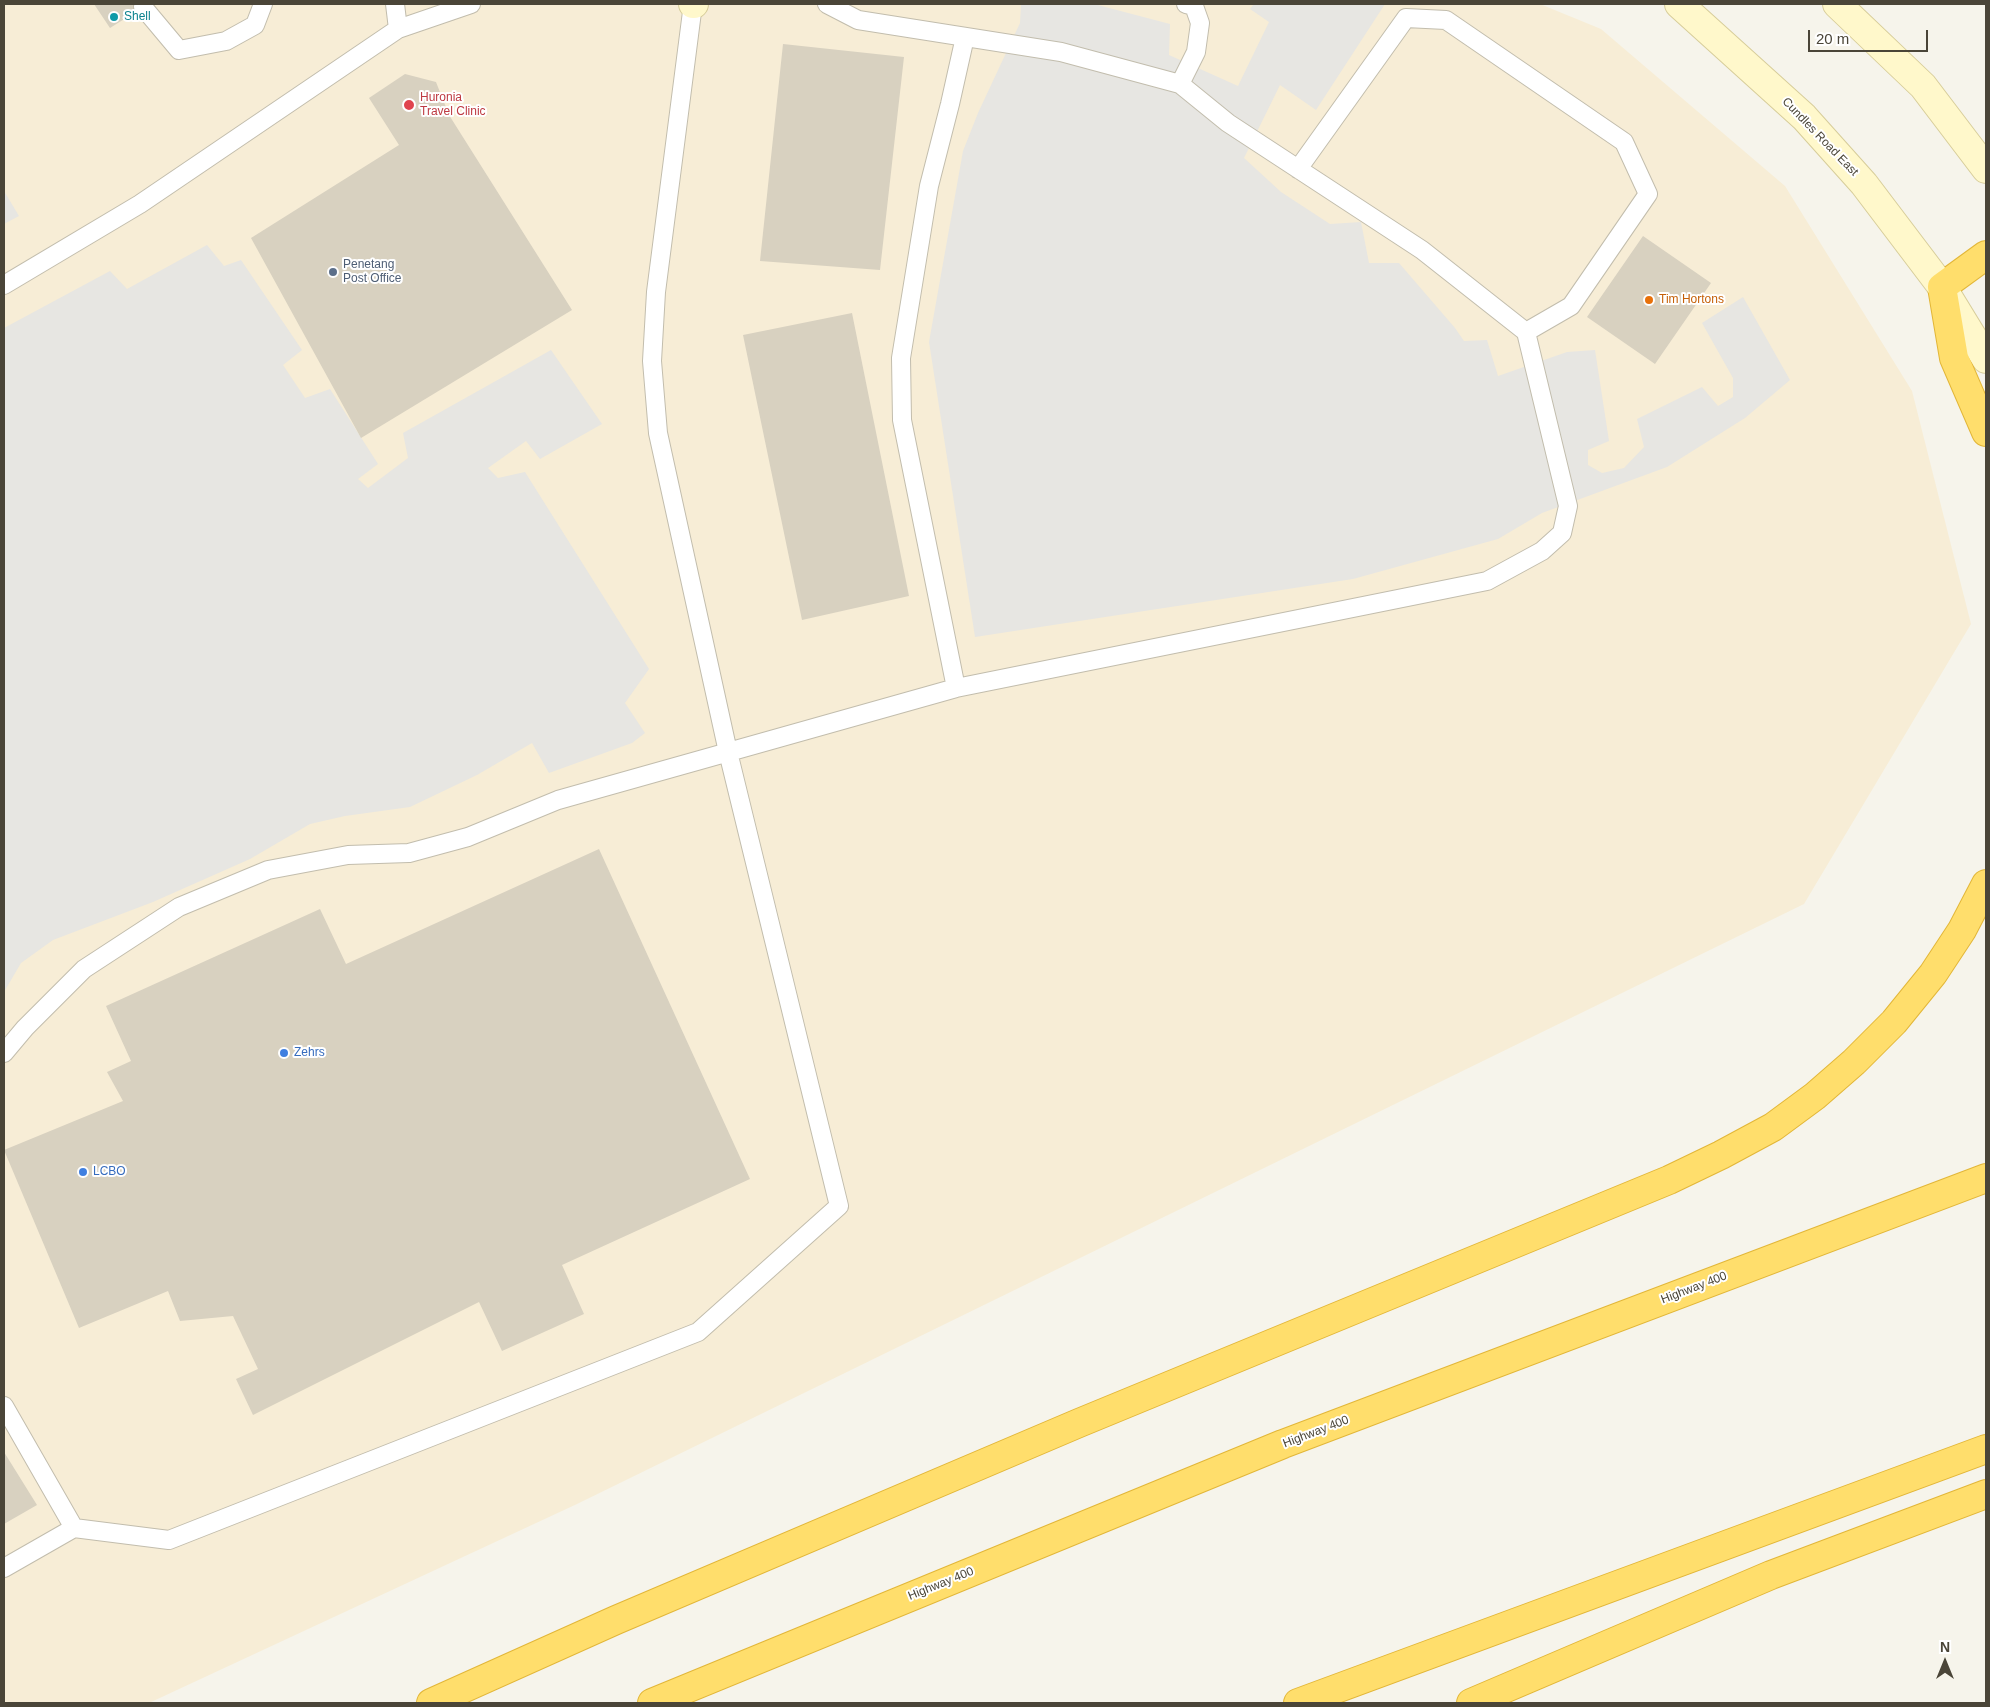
<!DOCTYPE html>
<style>
body{margin:0}
#map{position:relative;width:1990px;height:1707px;overflow:hidden;background:#f6f4eb;font-family:Helvetica,sans-serif}
canvas{display:block}
.frame{position:absolute;inset:0;border:5px solid #4a4538;pointer-events:none}
.north{position:absolute;left:1920px;top:1637px;width:50px;height:50px;-webkit-text-stroke:4px #fff;paint-order:stroke;rotate:0deg;font-size:14px;font-weight:700;line-height:20px;text-align:center;color:#4a4538}
.north::after{content:'';display:block;margin:auto;width:18px;height:22px;background:#4a4538;clip-path:polygon(50% 0,100% 100%,50% 72%,0 100%)}
.scale{position:absolute;left:1808px;top:30px;width:120px;height:22px;box-sizing:border-box;border:2px solid #4a4538;border-top:0;padding-left:6px;font-size:15px;line-height:18px;white-space:nowrap;color:#4a4538;-webkit-text-stroke:4px #fff;paint-order:stroke}
</style>
<div id="map">
<canvas width="1990" height="1707"></canvas>
<div class="frame"></div>
<div class="north">N</div>
<div class="scale">20 m</div>
</div>
<script>
const c = document.querySelector('canvas').getContext('2d');
c.lineJoin = 'round';
function fill(path, color) {
  c.fillStyle = color;
  c.fill(path, 'evenodd');
}
function shape(rows) {
  const path = new Path2D();
  for (const r of rows) {
    path.moveTo(r[0], r[1]);
    for (let i = 2; i < r.length; i += 2) path.lineTo(r[i], r[i + 1]);
  }
  return path;
}
function strokePath(path, color, width, dash) {
  c.strokeStyle = color;
  c.lineWidth = width;
  c.lineCap = dash ? 'butt' : 'round';
  c.setLineDash(dash || []);
  c.stroke(path);
}
function drawText(font, color, halo, rows, align = 'center') {
  c.font = font + ' Helvetica,sans-serif';
  c.lineWidth = 4;
  c.setLineDash([]);
  c.textBaseline = 'middle';
  c.strokeStyle = halo;
  c.fillStyle = color;
  for (const [text, x, y, turn = 0] of rows) {
    c.save();
    c.translate(x, y);
    c.rotate((+turn || 0) * Math.PI / 180);
    c.textAlign = isNaN(turn) ? turn : align;
    if (halo) c.strokeText(text, 0, 0);
    c.fillText(text, 0, 0);
    c.restore();
  }
}
fill(shape([
 [4,4,1540,4,1601,29,1785,186,1912,391,1971,624,1804,904,577,1504,149,1703,4,1703]
]), '#f7edd6');
fill(shape([
 [1021,4,1094,4,1170,24,1169,55,1238,86,1269,22,1250,9,1254,4,1385,4,1316,110,1280,85,1244,158,1281,192,1330,224,1361,222,1369,263,1399,263,1455,328,1464,341,1487,340,1498,376,1567,352,1595,350,1609,441,1588,450,1588,465,1602,473,1624,468,1644,447,1637,419,1702,387,1718,406,1733,397,1733,378,1702,323,1743,297,1790,380,1745,418,1667,467,1542,513,1498,539,1353,579,975,637,929,342,963,151,978,113,1020,23],
 [4,191,19,216,4,224],
 [207,245,224,266,241,260,302,350,283,365,305,398,330,389,378,464,358,479,368,488,408,458,403,433,551,350,602,424,540,459,526,441,488,468,498,478,525,472,649,669,625,703,645,733,632,743,549,773,532,743,477,775,410,807,345,816,310,824,250,859,153,902,53,940,21,963,4,992,4,328,110,271,127,289]
]), '#e7e6e2');
fill(shape([
 [94,4,148,4,110,28],
 [783,44,904,57,880,270,760,261],
 [405,74,436,82,449,115,572,310,361,438,251,238,399,145,369,98],
 [1643,236,1711,283,1655,364,1587,317],
 [852,313,909,596,802,620,743,335],
 [599,849,750,1179,562,1265,584,1314,502,1351,479,1302,253,1415,236,1379,258,1369,233,1316,180,1321,168,1291,79,1328,4,1150,123,1101,107,1072,131,1061,106,1006,320,909,346,964],
 [4,1452,37,1505,4,1524]
]), '#d8d1c0');
const lane = shape([
 [395,4,398,29],
 [143,7,179,50,226,41,255,25,263,4],
 [1180,84,1196,52,1200,23,1194,6,1186,4],
 [1298,169,1406,18,1446,20,1624,142,1648,194,1571,306,1526,332],
 [4,285,140,204,398,29,471,4],
 [956,688,902,420,901,358,929,186,950,104,965,37],
 [4,1053,25,1028,84,969,179,907,268,870,348,855,409,853,468,837,558,800,956,688,1487,581,1542,551,1562,533,1568,506,1526,332,1422,250,1228,123,1180,84,1061,52,858,20,827,4],
 [4,1406,74,1528],
 [4,1568,74,1528,169,1540,698,1332,839,1206,728,752,658,433,652,361,656,292,693,4]
]);
const secondary = shape([
 [693,4,694,4],
 [1679,4,1804,117,1864,184,1942,287,1986,359],
 [1837,4,1923,86,1986,169]
]);
const highway = shape([
 [1986,255,1942,287,1954,358,1986,432],
 [431,1703,616,1620,1079,1423,1669,1180,1721,1155,1773,1127,1815,1096,1854,1062,1894,1022,1933,974,1962,930,1986,884],
 [652,1703,1283,1444,1986,1178],
 [1298,1703,1986,1449],
 [1471,1703,1771,1575,1986,1494]
]);
strokePath(lane, '#c2bdad', 20);
strokePath(secondary, '#d7cd9a', 30);
strokePath(highway, '#e2b638', 30);
strokePath(lane, '#fff', 18);
strokePath(secondary, '#fff8cb', 28);
strokePath(highway, '#ffde6c', 28);
for (const [x, y, r, color] of [
 [114,17,5,"#0f9aa8"],
 [409,105,6,"#e0444e"],
 [333,272,5,"#5c6f8a"],
 [1649,300,5,"#e8710a"],
 [284,1053,5,"#3f7fe0"],
 [83,1172,5,"#3f7fe0"]
]) {
  const dot = new Path2D();
  dot.arc(x, y, r, 0, 2 * Math.PI);
  c.fillStyle = color;
  c.fill(dot);
  strokePath(dot, '#fff', 2);
}
drawText('12px', '#0d838f', '#fff', [
 ["Shell",124,17]
], 'left');
drawText('12px', '#be3a42', '#fff', [
 ["Huronia",420,98],
 ["Travel Clinic",420,112]
], 'left');
drawText('12px', '#4a4538', '#fff', [
 ["Cundles Road East",1820,137,46],
 ["Highway 400",1694,1288,-21],
 ["Highway 400",1316,1432,-21],
 ["Highway 400",941,1584,-22]
]);
drawText('12px', '#4e5e75', '#fff', [
 ["Penetang",343,265],
 ["Post Office",343,279]
], 'left');
drawText('12px', '#c56008', '#fff', [
 ["Tim Hortons",1659,300]
], 'left');
drawText('12px', '#366cbe', '#fff', [
 ["Zehrs",294,1053],
 ["LCBO",93,1172]
], 'left');
</script>
